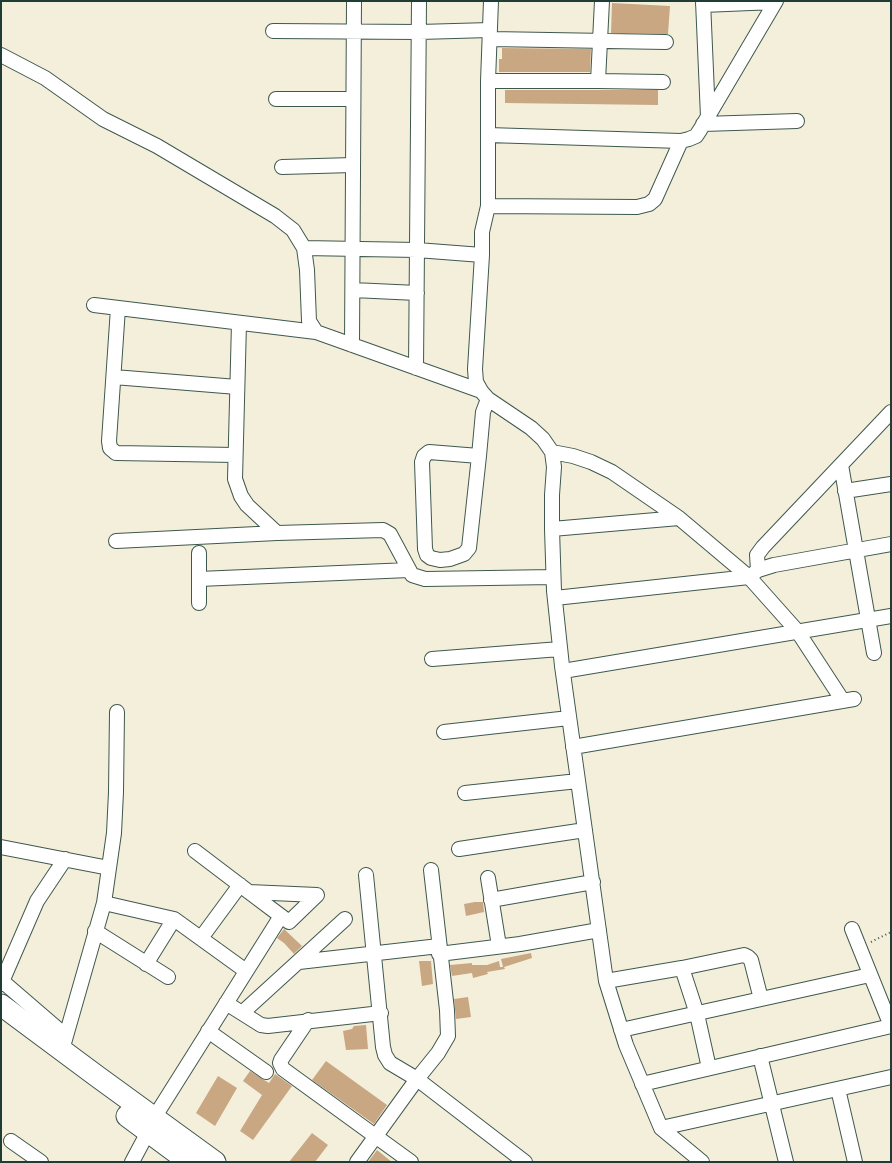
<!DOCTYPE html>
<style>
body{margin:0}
#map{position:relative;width:892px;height:1163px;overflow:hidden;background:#f4efdb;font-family:"Gochi Hand",sans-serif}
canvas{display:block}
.frame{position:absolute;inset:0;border:2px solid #1f3d34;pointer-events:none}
</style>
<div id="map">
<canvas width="892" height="1163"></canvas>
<div class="frame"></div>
</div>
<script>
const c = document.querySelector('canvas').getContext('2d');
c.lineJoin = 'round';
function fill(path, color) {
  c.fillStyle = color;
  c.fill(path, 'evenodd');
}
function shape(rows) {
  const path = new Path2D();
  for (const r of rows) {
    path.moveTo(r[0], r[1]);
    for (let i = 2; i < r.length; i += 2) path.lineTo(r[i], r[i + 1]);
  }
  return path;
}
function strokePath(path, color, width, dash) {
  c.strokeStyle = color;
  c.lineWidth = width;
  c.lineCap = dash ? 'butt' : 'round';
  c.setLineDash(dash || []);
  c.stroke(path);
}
fill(shape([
 [612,3,670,6,668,34,611,33],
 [502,48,591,49,590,72,499,72,499,59,502,59],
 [505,90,658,90,658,105,505,103],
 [475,902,483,902,484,912,466,916,464,904],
 [284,929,302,946,294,954,284,943,277,938],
 [531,953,532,958,504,967,505,969,487,972,488,974,473,978,472,973,452,976,450,965,472,963,472,965,487,965,499,961,500,967,503,967,501,959],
 [419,961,431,961,433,984,422,986],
 [468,997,471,1017,456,1019,454,999],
 [366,1025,368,1049,346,1050,343,1031,352,1029,354,1026],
 [326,1061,387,1105,374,1124,312,1080],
 [250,1071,269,1083,275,1074,292,1086,253,1140,240,1131,262,1095,243,1081],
 [218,1076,237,1088,215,1126,196,1113],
 [312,1133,328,1145,315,1162,289,1162],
 [377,1150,392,1162,368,1162]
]), '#c9a783');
const minor = shape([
 [703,1,708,117],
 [703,5,775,2],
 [273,31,419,32,490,30],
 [491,39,666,42],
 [1,55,45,78,103,119,157,146,275,216,293,230,304,248,307,270,309,321,316,332,481,391,488,399,531,428,543,439,552,452,554,467,552,495,552,529,554,591,562,666,606,981,626,1045,661,1128,702,1162],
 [488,81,598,81,663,82],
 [598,81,602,1],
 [276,99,353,99],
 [703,124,797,121],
 [488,135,681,141,689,139,696,136,700,130,776,1],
 [282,167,353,165],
 [488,206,637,207,649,204,655,199,681,141],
 [304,248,417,250,482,255],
 [353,290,417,293],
 [94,305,316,332],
 [118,308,109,441,110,448,116,453,235,455],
 [239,323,235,479,241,496,247,505,277,533],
 [352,345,354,1],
 [416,368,419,1],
 [114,377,237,387],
 [481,391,476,382,475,369,482,255,482,232,488,206,488,81,491,1],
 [552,452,573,456,591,462,612,472,679,518,749,577,798,632,843,701],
 [479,456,429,452,424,456,422,462,425,549,427,555,431,558,440,560,450,559,464,554,469,548,479,456,483,412,488,399],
 [841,465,874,653],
 [845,491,891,484],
 [552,529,679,518],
 [116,541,277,533,383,530,390,534,412,575,425,579,553,577],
 [199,553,199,603],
 [758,570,757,555,763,547,891,412],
 [199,579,409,570],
 [555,598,749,577,758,570,774,565,891,544],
 [432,659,560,649],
 [563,671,891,616],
 [444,732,569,718],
 [573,747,854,699],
 [465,793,578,781],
 [1,847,109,868],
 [459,849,585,830],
 [195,851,249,892,289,922,317,895,249,892],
 [366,875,383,1047,385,1055,390,1063,417,1079,525,1162],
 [488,878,499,946],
 [491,900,593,882],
 [104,903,174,919,246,971],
 [852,929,891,1026],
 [95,931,168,977],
 [201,938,240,885],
 [439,954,520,944,599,930],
 [299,962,439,946],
 [146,964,174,919],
 [682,968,744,955,748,957,751,960,761,999],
 [1,980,66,1036],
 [606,981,682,968,697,1014,709,1068],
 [1,984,37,901,65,859],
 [226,1003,261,1025,268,1026,381,1013],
 [242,1013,345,919],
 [308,1020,281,1060,280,1063,283,1069,411,1162],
 [621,1030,870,975],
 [208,1031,266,1072],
 [62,1050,104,903,114,833,116,792,117,712],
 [760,1056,786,1162],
 [642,1084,891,1026],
 [838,1089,855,1162],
 [154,1118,281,916],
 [661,1128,891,1077],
 [11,1141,41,1162],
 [132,1162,148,1132],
 [357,1162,417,1079,438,1053,448,1036,447,1010,431,870]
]);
const highway = shape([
 [1,1005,98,1077,215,1162],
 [127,1116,189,1162]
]);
strokePath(minor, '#3f584d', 16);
strokePath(highway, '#3f584d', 23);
strokePath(shape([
 [871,942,891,932]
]), '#3f584d', 2, [1, 3]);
strokePath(minor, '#fff', 14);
strokePath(highway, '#fff', 21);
</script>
